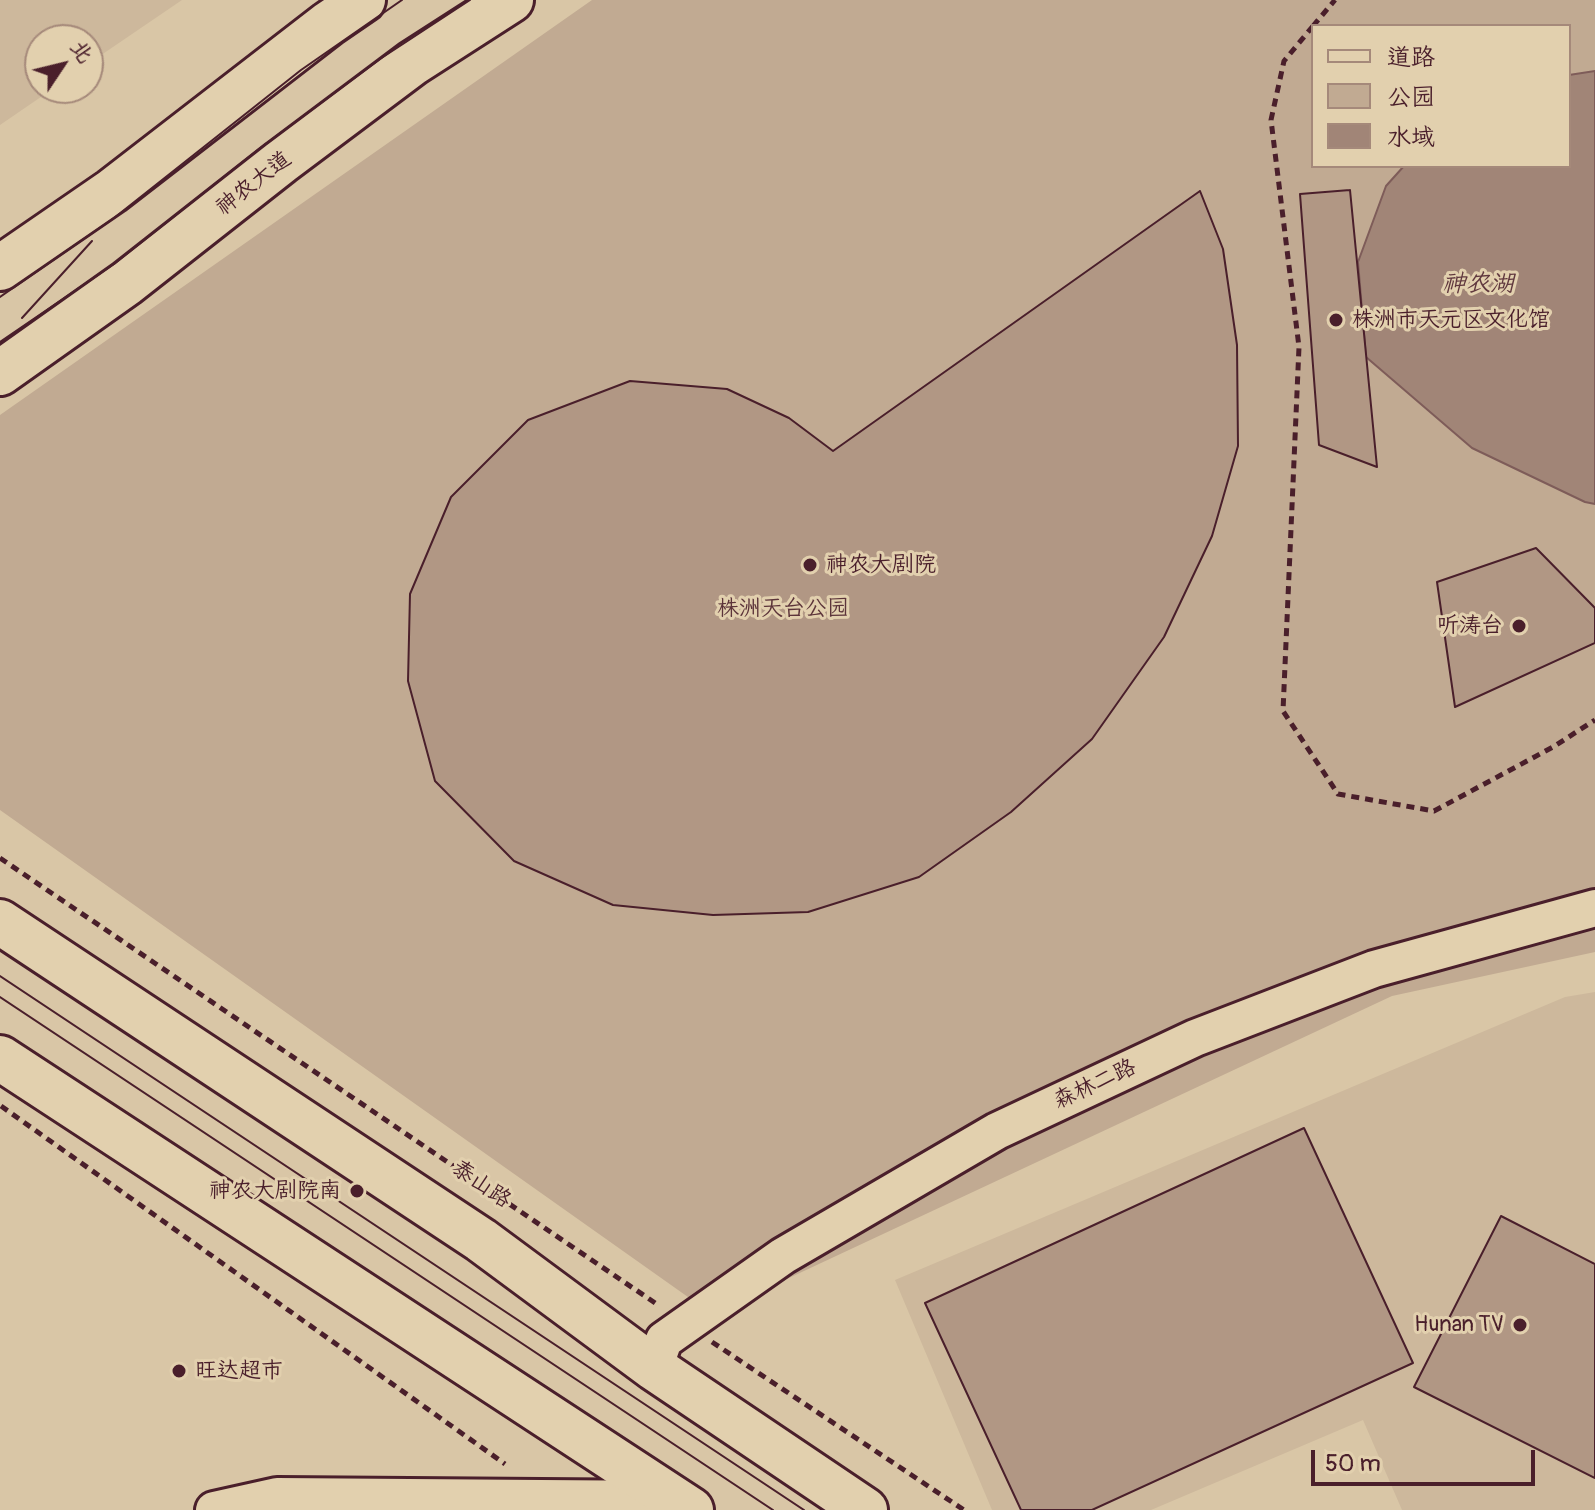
<!DOCTYPE html>
<meta charset="utf-8">
<style>
body{margin:0}
#map{position:relative;width:1595px;height:1510px;overflow:hidden;background:#d9c6a6;font-family:Pangolin,"LXGW WenKai TC",sans-serif}
canvas{display:block}
.legend{position:absolute;left:1311px;top:24px;width:260px;height:144px;box-sizing:border-box;background:#e2d0ae;border:2px solid #a5897a;margin:0;padding:10px 14px;list-style:none;font-size:24px;color:#4a1f2b}
.legend li{display:flex;align-items:center;gap:16px;height:40px}
.legend b{width:40px;border:2px solid #a5897a}
.north{position:absolute;left:24px;top:24px;width:80px;height:80px;box-sizing:border-box;background:#e2d0ae;border:2px solid #a5897a;border-radius:50%;rotate:55deg;font-size:22px;font-weight:700;line-height:32px;text-align:center;color:#4a1f2b}
.north::after{content:'';display:block;margin:auto;width:28px;height:36px;background:#4a1f2b;clip-path:polygon(50% 0,100% 100%,50% 72%,0 100%)}
.scale{position:absolute;left:1311px;top:1450px;width:224px;height:36px;box-sizing:border-box;border:4px solid #4a1f2b;border-top:0;padding-left:10px;font-size:24px;line-height:28px;white-space:nowrap;color:#4a1f2b;-webkit-text-stroke:6px #e2d0ae;paint-order:stroke}
</style>
<div id="map">
<canvas width="1595" height="1510"></canvas>
<ul class="legend">
<li><b style="height:10px;background:#e2d0ae"></b>道路</li>
<li><b style="height:22px;background:#c1aa92"></b>公园</li>
<li><b style="height:22px;background:#a18577"></b>水域</li>
</ul>
<div class="north">北</div>
<div class="scale">50 m</div>
</div>
<script>
const c = document.querySelector('canvas').getContext('2d');
c.lineJoin = 'round';
function fill(path, color) {
  c.fillStyle = color;
  c.fill(path, 'evenodd');
}
function shape(rows) {
  const path = new Path2D();
  for (const r of rows) {
    path.moveTo(r[0], r[1]);
    for (let i = 2; i < r.length; i += 2) path.lineTo(r[i], r[i + 1]);
  }
  return path;
}
function strokePath(path, color, width, dash) {
  c.strokeStyle = color;
  c.lineWidth = width;
  c.lineCap = dash ? 'butt' : 'round';
  c.setLineDash(dash || []);
  c.stroke(path);
}
function drawText(font, color, halo, rows, align = 'center') {
  c.font = font + ' Pangolin,"LXGW WenKai TC",sans-serif';
  c.lineWidth = 6;
  c.setLineDash([]);
  c.textBaseline = 'middle';
  c.strokeStyle = halo;
  c.fillStyle = color;
  for (const [text, x, y, turn = 0] of rows) {
    c.save();
    c.translate(x, y);
    c.rotate((+turn || 0) * Math.PI / 180);
    c.textAlign = isNaN(turn) ? turn : align;
    if (halo) c.strokeText(text, 0, 0);
    c.fillText(text, 0, 0);
    c.restore();
  }
}
fill(shape([
 [0,0,182,0,88,64,88,40,40,40,40,88,54,88,0,125],
 [1595,992,1595,1510,1402,1510,1363,1420,1151,1510,992,1510,895,1280,1565,997]
]), '#cdb89c');
fill(shape([
 [592,0,1595,0,1595,952,1392,996,712,1314,0,810,0,415],
 [1313,26,1569,26,1569,166,1313,166]
]), '#c1aa92');
const water = shape([
 [1595,71,1595,504,1585,502,1472,448,1366,357,1358,262,1386,186,1404,166,1569,166,1569,75,1595,71]
]);
fill(water, '#a18577');
strokePath(water, '#7e5c59', 2);
const building = shape([
 [1350,190,1377,467,1319,445,1300,194,1350,190],
 [1200,191,1223,249,1237,345,1238,446,1212,536,1164,637,1092,739,1011,812,919,877,808,912,713,915,613,905,514,861,435,781,408,681,410,594,451,497,528,420,630,381,727,389,789,418,833,451,1200,191],
 [1536,548,1595,608,1595,643,1455,707,1437,582,1536,548],
 [1304,1128,1413,1363,1092,1510,1021,1510,925,1303,1304,1128],
 [1501,1216,1595,1264,1595,1478,1414,1387,1501,1216]
]);
fill(building, '#b19784');
strokePath(building, '#4a1f2b', 2);
const minor = shape([
 [654,1368,664,1340,783,1256,997,1131,1195,1038,1374,969,1595,908],
 [214,1510,277,1496,674,1499]
]);
const major = shape([
 [0,268,112,191,328,24,363,0],
 [0,373,127,283,281,162,413,63,511,0],
 [0,922,481,1240,654,1368,865,1510],
 [0,1058,691,1510]
]);
strokePath(minor, '#4a1f2b', 42);
strokePath(major, '#4a1f2b', 50);
strokePath(shape([
 [1313,26,1284,61,1271,120,1299,347,1283,711,1338,794,1434,811,1553,747,1595,720],
 [1313,26,1335,0],
 [0,858,658,1305],
 [1,1106,505,1464],
 [712,1342,964,1510]
]), '#4a1f2b', 5, [8, 6]);
strokePath(minor, '#e2d0ae', 36);
strokePath(major, '#e2d0ae', 44);
strokePath(shape([
 [0,297,114,218,301,70,402,0],
 [22,318,92,241],
 [0,342,114,264,259,149,380,59,470,0],
 [0,976,804,1510],
 [0,997,773,1510]
]), '#4a1f2b', 2);
for (const [x, y, r, color] of [
 [1336,320,8,"#4a1f2b"],
 [810,565,8,"#4a1f2b"],
 [1519,626,8,"#4a1f2b"],
 [357,1191,8,"#4a1f2b"],
 [1520,1325,8,"#4a1f2b"],
 [179,1371,8,"#4a1f2b"]
]) {
  const dot = new Path2D();
  dot.arc(x, y, r, 0, 2 * Math.PI);
  c.fillStyle = color;
  c.fill(dot);
  strokePath(dot, '#e2d0ae', 3);
}
drawText('22px', '#4a1f2b', '#e2d0ae', [
 ["神农大道",254,184,-38],
 ["森林二路",1095,1085,-25],
 ["泰山路",481,1185,34]
]);
drawText('22px', '#4a1f2b', '#e2d0ae', [
 ["株洲市天元区文化馆",1352,320],
 ["神农大剧院",826,565],
 ["听涛台",1503,626,"right"],
 ["神农大剧院南",341,1191,"right"],
 ["Hunan TV",1504,1325,"right"],
 ["旺达超市",195,1371]
], 'left');
drawText('22px', '#5c343a', '#e2d0ae', [
 ["株洲天台公园",783,609]
]);
drawText('italic 24px', '#60383e', '#e2d0ae', [
 ["神农湖",1478,285]
]);
</script>
